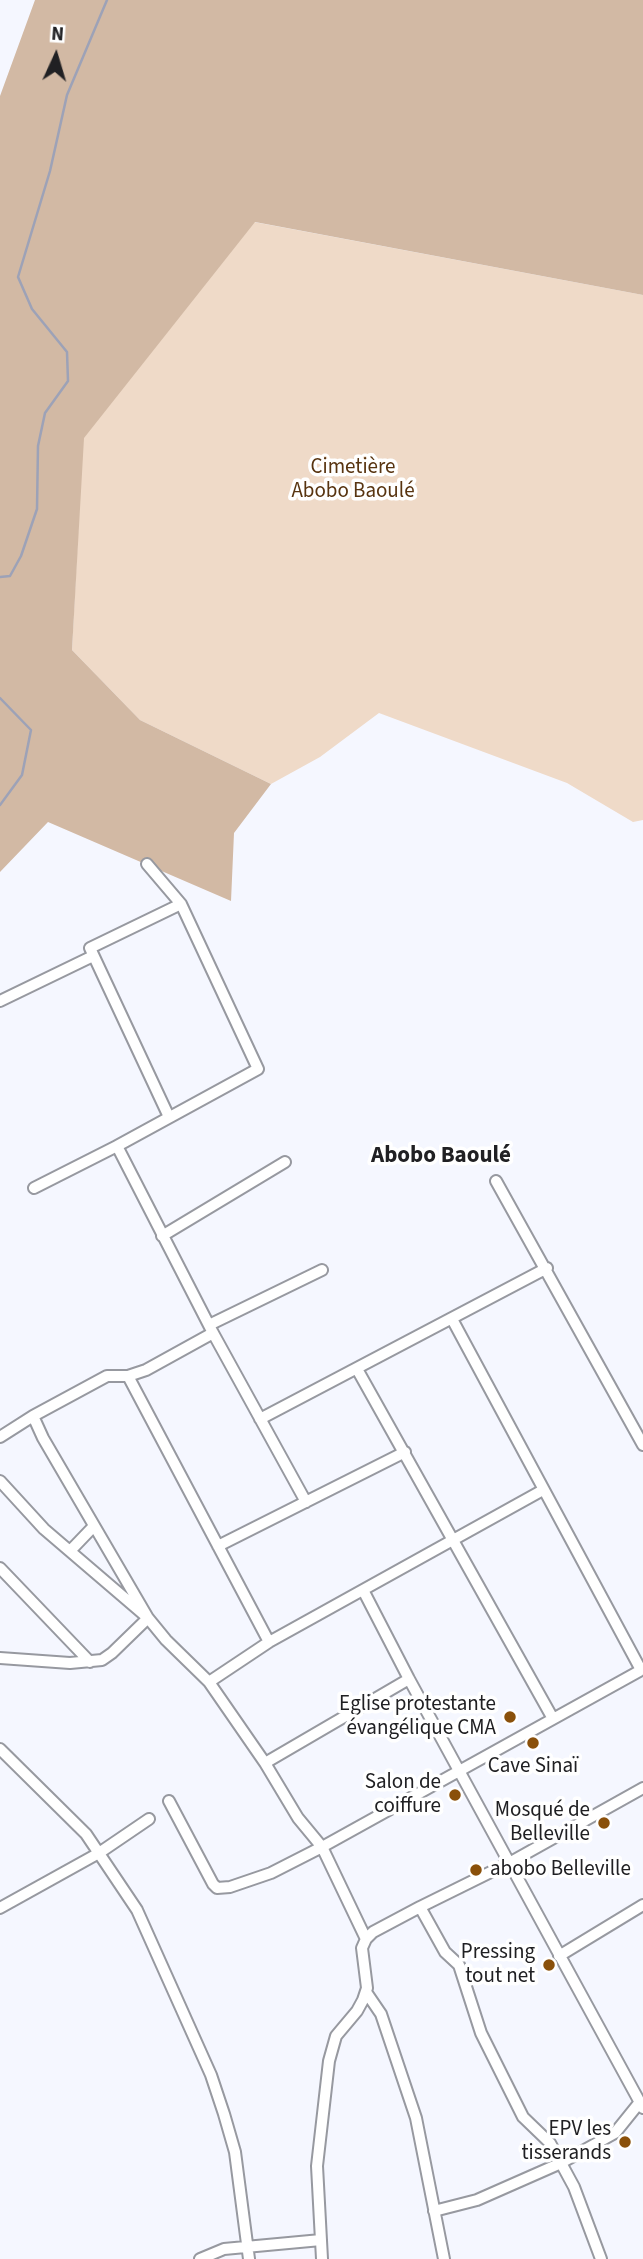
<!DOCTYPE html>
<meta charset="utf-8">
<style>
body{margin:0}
#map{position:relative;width:643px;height:2259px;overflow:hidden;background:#f5f7ff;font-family:"Source Sans 3",sans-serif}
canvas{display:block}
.north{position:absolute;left:21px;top:21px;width:70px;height:70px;-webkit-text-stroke:5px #fff;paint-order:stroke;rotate:4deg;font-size:19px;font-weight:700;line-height:28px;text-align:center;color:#202023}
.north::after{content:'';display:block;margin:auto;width:24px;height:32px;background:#202023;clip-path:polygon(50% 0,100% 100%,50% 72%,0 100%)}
</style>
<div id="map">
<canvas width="643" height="2259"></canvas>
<div class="north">N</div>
</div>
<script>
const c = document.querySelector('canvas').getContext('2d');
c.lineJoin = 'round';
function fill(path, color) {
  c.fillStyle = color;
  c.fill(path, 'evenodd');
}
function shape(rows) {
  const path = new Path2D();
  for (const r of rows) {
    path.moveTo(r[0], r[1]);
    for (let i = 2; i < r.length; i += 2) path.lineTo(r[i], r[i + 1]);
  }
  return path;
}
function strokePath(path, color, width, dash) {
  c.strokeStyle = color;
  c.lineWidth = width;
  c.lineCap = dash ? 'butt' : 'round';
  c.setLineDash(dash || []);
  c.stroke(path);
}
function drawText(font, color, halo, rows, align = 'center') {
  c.font = font + ' "Source Sans 3",sans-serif';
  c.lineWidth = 7;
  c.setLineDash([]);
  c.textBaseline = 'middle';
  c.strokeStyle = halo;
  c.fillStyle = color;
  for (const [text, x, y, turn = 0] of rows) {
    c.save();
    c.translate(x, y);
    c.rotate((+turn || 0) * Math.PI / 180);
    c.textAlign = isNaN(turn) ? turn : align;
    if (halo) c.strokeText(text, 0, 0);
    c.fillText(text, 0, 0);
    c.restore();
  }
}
fill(shape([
 [254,222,643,295,643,820,633,822,567,783,379,713,320,757,271,784,140,720,72,650,83,438]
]), '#efdac8');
fill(shape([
 [35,0,643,0,643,295,255,222,84,438,72,650,140,720,271,784,234,833,231,901,48,822,0,872,0,96]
]), '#d2b9a4');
strokePath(shape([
 [0,577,10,576,21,556,37,509,38,446,45,413,68,381,67,352,32,309,18,277,50,171,67,95,107,0],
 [0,698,31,730,22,775,0,805]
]), '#9da2b7', 2.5);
const minor = shape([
 [147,864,181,904,258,1069,117,1146,213,1333,306,1502],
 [0,1001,93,956],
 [169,1117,90,948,181,904],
 [496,1181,643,1445],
 [34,1188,117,1146],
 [162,1236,285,1162],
 [452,1319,641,1670],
 [209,1325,322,1270],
 [357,1369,552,1717],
 [128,1376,269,1642],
 [33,1416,43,1438,148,1618,166,1640,209,1682,265,1763,298,1818,322,1847,366,1939],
 [260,1419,547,1268],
 [0,1437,33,1416,107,1376,128,1376,146,1370,213,1333],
 [0,1481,44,1529,148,1618,112,1653,102,1660,70,1663,0,1658],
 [218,1546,405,1452],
 [70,1551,94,1526],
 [0,1568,90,1662],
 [363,1590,409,1679,643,2108],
 [209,1682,269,1642,543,1490],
 [0,1749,86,1834,137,1910,211,2075,224,2114,235,2152,249,2259],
 [265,1763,409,1679],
 [169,1801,213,1884,217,1888,230,1887,271,1873,322,1847,643,1669],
 [420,1907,445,1952,459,1965,481,2033,523,2117,550,2143,561,2163,477,2200,434,2211],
 [0,1908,99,1853,149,1819],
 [559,1956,643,1905],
 [366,1992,381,2014,416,2118,444,2259],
 [200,2259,224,2249,321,2240],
 [322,2259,317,2166,329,2061,336,2036,357,2011,363,2000,367,1988,362,1948,366,1939,373,1932,420,1907,509,1863,643,1788],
 [601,2259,574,2187,561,2163,615,2133,640,2102]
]);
strokePath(minor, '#9799a0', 14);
strokePath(minor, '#fff', 10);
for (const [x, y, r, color] of [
 [510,1717,7,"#8a500a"],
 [533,1743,7,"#8a500a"],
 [455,1795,7,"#8a500a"],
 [604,1823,7,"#8a500a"],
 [476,1870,7,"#8a500a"],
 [549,1965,7,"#8a500a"],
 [625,2142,7,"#8a500a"]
]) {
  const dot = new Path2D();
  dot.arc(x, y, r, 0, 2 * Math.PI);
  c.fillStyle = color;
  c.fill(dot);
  strokePath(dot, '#fff', 2.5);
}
drawText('21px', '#583410', '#fff', [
 ["Cimetière",353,468],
 ["Abobo Baoulé",353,492]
]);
drawText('21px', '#202023', '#fff', [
 ["Eglise protestante",496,1705],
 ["évangélique CMA",496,1729],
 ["Cave Sinaï",533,1767,"center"],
 ["Salon de",441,1783],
 ["coiffure",441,1807],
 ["Mosqué de",590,1811],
 ["Belleville",590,1835],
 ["abobo Belleville",490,1870,"left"],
 ["Pressing",535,1953],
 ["tout net",535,1977],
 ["EPV les",611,2130],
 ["tisserands",611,2154]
], 'right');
drawText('bold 23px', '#202023', '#fff', [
 ["Abobo Baoulé",441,1157]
]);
</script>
